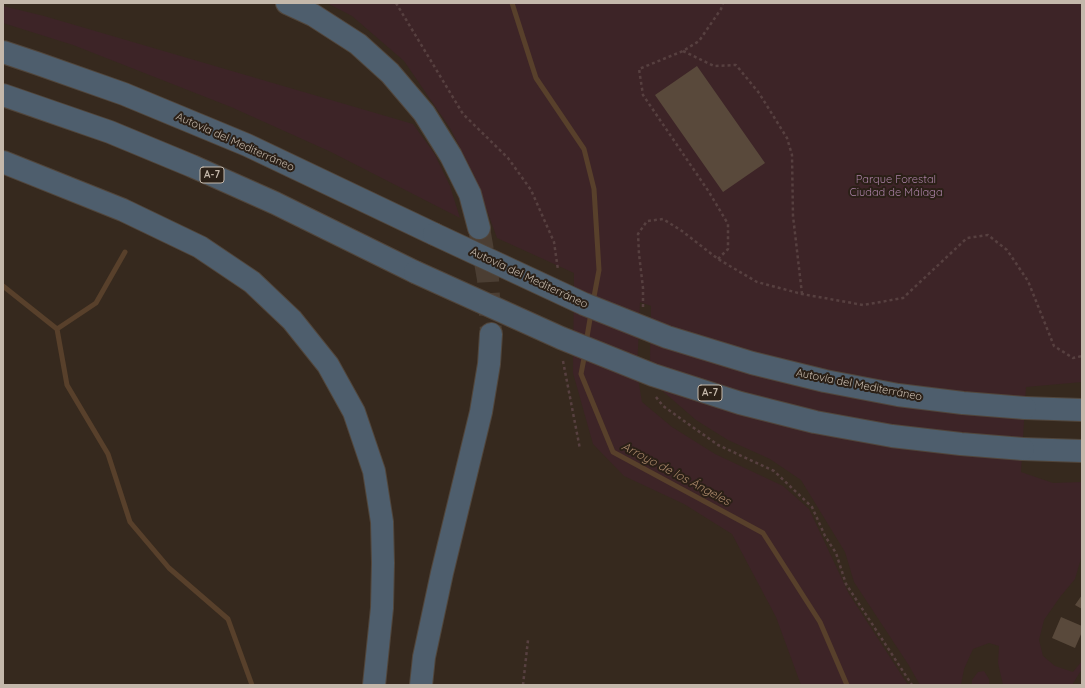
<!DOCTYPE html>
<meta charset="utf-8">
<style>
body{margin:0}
#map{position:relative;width:1085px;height:688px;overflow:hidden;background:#36291e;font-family:Quicksand,sans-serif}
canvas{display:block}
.frame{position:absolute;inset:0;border:4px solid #c4b8ab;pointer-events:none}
</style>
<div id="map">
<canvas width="1085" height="688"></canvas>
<div class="frame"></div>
</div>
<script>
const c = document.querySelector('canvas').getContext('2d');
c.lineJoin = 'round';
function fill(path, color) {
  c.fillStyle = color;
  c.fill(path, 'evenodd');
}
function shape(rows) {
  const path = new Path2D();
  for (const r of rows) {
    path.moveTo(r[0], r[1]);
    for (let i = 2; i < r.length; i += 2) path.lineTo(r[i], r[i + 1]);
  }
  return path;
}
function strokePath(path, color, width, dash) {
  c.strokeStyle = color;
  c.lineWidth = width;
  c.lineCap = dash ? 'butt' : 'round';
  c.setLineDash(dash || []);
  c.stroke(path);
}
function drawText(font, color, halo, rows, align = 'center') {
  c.font = font + ' Quicksand,sans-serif';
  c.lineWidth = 4;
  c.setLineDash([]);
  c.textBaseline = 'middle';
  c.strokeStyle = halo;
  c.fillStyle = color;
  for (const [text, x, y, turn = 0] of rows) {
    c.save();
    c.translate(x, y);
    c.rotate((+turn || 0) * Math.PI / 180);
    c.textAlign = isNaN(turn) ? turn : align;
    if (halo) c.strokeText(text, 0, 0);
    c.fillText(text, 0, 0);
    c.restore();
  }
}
fill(shape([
 [327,3,1082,3,1082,382,1026,387,1021,472,1053,483,1082,482,1082,555,1075,579,1060,597,1044,620,1039,640,1043,656,1055,666,1073,672,1082,661,1082,669,1072,685,1003,685,998,663,999,646,989,643,973,649,964,669,961,685,920,685,908,664,854,582,845,552,801,480,770,459,728,440,696,420,658,387,650,361,651,306,640,302,637,372,642,402,672,427,715,454,783,486,809,509,849,594,908,685,801,685,776,617,732,534,684,504,624,476,593,444,573,373,574,273,497,238,474,175,450,128,404,61,352,16],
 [3,6,44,16,413,124,434,153,450,186,460,218,331,152,231,107,73,45,3,23],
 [984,671,989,679,989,685,972,685,972,680,978,672]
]), '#3d2427');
strokePath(shape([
 [512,3,536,78,584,149,594,189,599,270,593,302],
 [3,286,57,329,67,385,108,454,130,522,169,568,228,619,252,685],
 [57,329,96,303,125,252],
 [586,343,591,313],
 [585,353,581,374,613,452,763,533,820,622,847,685]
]), '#58402b', 5);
fill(shape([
 [697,66,765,163,723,192,655,95],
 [1082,595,1082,609,1075,605],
 [1061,617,1082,626,1082,632,1075,648,1052,638]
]), '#59493b');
strokePath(shape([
 [479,228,488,279,491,334]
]), '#4b3e33', 22, [22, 11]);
const highway = shape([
 [287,3,313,15,358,44,390,73,424,113,451,156,470,194,479,228],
 [3,52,36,63,124,94,247,145,434,234],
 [3,95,110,132,192,166,275,203,415,272],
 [3,162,123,210,200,247,252,282,292,320,328,365,354,412,374,471,382,522,383,563,382,608,374,685],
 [1025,408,1082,410],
 [1023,449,1082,451],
 [421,685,424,657,442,573,481,412,489,364,491,334]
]);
strokePath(highway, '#51463c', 24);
strokePath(shape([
 [396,3,463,114,508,158,531,190,554,242,558,270],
 [683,51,714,66,736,65,759,93,787,138,792,155,793,216,802,294],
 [718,259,728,249,728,224,709,192,643,95,639,69,683,51,699,41,721,9,723,3],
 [643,307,643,288,639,254,638,234,647,221,663,219,682,231,718,259,757,282,802,294,863,305,903,298,967,238,988,235,1007,250,1028,281,1054,346,1073,358,1082,356],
 [563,361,580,449],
 [656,397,663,406,718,445,774,471,812,507,825,536,836,553,846,584,912,685],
 [523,685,528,640]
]), '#574040', 2.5, [3, 3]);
strokePath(highway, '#4e5e6d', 22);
const highwayBridge = shape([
 [434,234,584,304,667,337,752,363,825,381,898,395,963,403,1025,408],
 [415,272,561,338,653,375,740,403,815,422,892,436,961,444,1023,449]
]);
strokePath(highwayBridge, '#51463c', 24, []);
strokePath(highwayBridge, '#4e5e6d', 22);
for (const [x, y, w] of [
 [212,175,24],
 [710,393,24]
]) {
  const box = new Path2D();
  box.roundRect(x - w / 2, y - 8, w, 16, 3);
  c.fillStyle = '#2b2017';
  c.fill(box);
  strokePath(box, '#c4b8ab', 1);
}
drawText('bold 10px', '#c4b8ab', null, [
 ["A-7",212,175],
 ["A-7",710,393]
]);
drawText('11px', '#c4b8ab', '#2b2017', [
 ["Autovía del Mediterráneo",235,142,24],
 ["Autovía del Mediterráneo",529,278,25],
 ["Autovía del Mediterráneo",859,385,11]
]);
drawText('11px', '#aa81a5', '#2b2017', [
 ["Parque Forestal",896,180],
 ["Ciudad de Málaga",896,193]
]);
drawText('italic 12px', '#aa8769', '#2b2017', [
 ["Arroyo de los Ángeles",676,474,28]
]);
</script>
